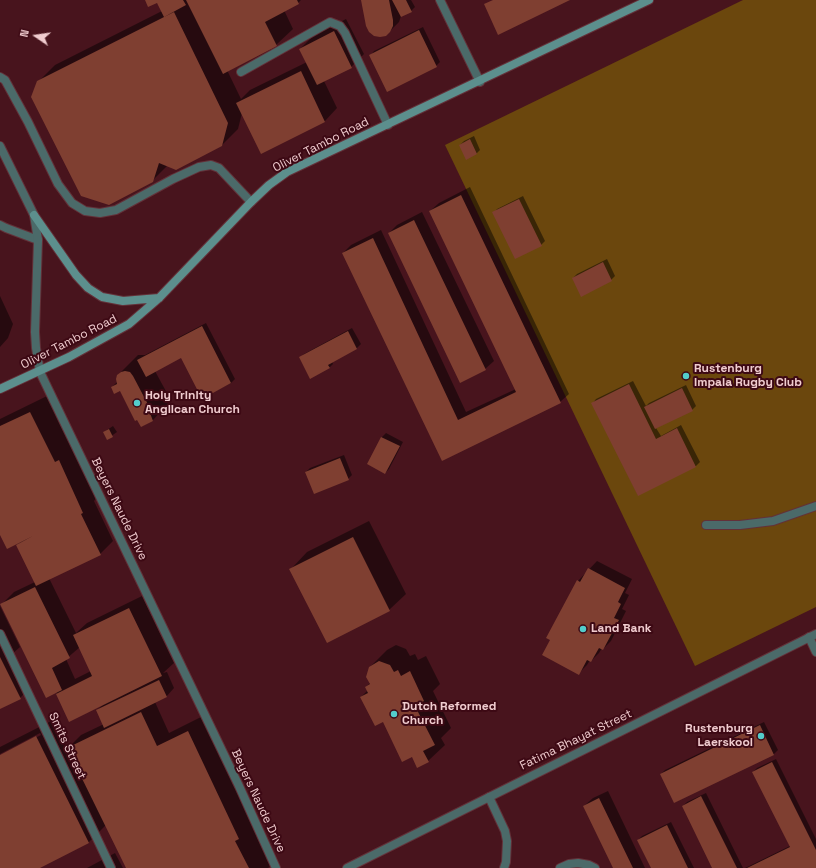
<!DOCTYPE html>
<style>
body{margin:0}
#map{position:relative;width:816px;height:868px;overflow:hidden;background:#48141d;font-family:"Space Grotesk",sans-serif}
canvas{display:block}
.north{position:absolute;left:16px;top:16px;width:40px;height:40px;-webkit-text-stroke:3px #3d0914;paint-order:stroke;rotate:283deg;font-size:11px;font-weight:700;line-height:16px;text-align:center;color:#f0cccf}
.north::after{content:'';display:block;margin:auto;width:14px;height:18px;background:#f0cccf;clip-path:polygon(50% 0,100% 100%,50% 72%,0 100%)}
</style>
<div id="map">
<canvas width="816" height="868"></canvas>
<div class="north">N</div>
</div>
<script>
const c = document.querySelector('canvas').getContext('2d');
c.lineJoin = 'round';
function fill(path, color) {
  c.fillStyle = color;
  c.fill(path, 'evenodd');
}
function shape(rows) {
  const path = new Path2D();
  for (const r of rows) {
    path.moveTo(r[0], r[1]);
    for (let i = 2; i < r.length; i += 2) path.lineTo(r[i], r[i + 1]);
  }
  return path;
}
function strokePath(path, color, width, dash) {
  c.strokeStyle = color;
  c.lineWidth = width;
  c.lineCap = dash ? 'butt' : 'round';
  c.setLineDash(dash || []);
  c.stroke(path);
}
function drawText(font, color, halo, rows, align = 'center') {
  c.font = font + ' "Space Grotesk",sans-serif';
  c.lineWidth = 4;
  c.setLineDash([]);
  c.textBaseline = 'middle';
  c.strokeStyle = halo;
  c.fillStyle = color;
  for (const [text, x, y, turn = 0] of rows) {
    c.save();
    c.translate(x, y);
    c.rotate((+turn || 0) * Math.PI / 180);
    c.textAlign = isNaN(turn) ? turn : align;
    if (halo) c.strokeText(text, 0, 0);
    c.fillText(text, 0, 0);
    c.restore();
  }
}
fill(shape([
 [743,0,816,0,816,607,695,666,445,145]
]), '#6b470d');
fill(shape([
 [146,0,301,0,298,3,284,10,293,29,276,45,227,70,241,99,250,90,307,62,300,49,313,36,346,19,364,54,351,67,324,81,337,108,325,121,261,152,242,113,238,129,221,146,168,165,152,181,38,82,55,65,162,11,157,2],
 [362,0,411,0,415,7,411,11,401,16,399,22,390,31],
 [423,27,440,62,436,66,371,55,374,51],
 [474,136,480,150,476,154,460,145,464,141],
 [470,187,569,394,560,402,442,460,343,253,351,245,381,230,466,412,516,389,430,211,439,203],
 [523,196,545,241,541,245,494,213,497,209],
 [422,212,494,361,485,369,389,233,397,225],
 [607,259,615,276,611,280,573,278,577,274],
 [0,296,13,324,8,338,0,347],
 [206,323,235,379,231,383,203,397,182,357,155,371,168,395,166,396,169,403,153,420,142,426,121,390,112,387,117,382,118,375,138,355,145,355],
 [352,328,361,344,357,348,332,361,333,364,329,368,300,358,304,354],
 [633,381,646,406,649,403,686,385,696,406,692,410,656,428,661,436,681,425,700,462,696,466,638,495,593,403,596,399],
 [47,396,72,446,99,495,94,501,113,541,100,554,49,578,76,633,87,623,142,596,174,663,163,673,167,672,174,688,166,697,155,702,169,733,205,715,272,865,268,868,127,868,106,825,89,842,37,868,0,868,0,756,41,735,40,733,0,754,0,747,53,720,67,749,81,735,104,724,97,710,103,705,70,720,56,692,2,604,14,592,35,582,17,545,22,541,0,534,0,419],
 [80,647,91,671,75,679,66,659],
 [113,426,117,432,107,439,104,432],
 [386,433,403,442,389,469,385,473,368,464,382,437],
 [344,455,352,475,348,479,306,472,310,468],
 [369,521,406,594,389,610,291,569,307,552],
 [597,561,632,579,625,593,629,595,622,609,626,611,611,641,603,649,602,648,599,653,591,661,590,660,587,665,579,673,578,581],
 [0,606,20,647,11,655,28,690,20,698,0,708],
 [396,645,406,649,410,656,415,654,418,660,426,656,440,684,433,691,451,728,441,738,445,745,428,761,412,756,383,721,361,697,368,690,366,687,370,683,370,667,387,650],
 [764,722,778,750,774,754,675,802,661,774,665,770],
 [776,759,816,839,816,868,745,868,790,846,753,772,757,768],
 [608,791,645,868,614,868,584,806,593,798],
 [706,793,743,868,713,868,683,806,687,802],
 [671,822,694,868,652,868,638,840,642,836],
 [115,853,123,868,87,868]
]), '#0007');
fill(shape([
 [145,0,183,0,186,5,164,17,157,3,148,7],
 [186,0,297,0,299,4,265,22,277,46,223,74],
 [361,0,389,0,393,20,393,26,390,32,386,36,380,37,374,36,369,32,366,26],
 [392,0,406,0,412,12,401,17],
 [493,0,570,0,498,35,484,4],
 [174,12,228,123,222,146,176,170,159,163,153,182,109,205,81,196,31,97,37,81],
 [419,30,437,67,387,92,369,55],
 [334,31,352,68,317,85,299,49],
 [301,71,325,122,261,154,236,103],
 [470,139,477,154,466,160,459,145],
 [461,195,561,403,442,461,342,253,373,238,458,420,516,392,429,211],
 [519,199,542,246,515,259,492,212],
 [414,220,486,370,460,383,388,233],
 [603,262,612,281,581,297,572,278],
 [202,326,231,383,202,399,181,358,146,377,137,360],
 [348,331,357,349,328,365,330,368,310,379,299,357],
 [125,371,130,372,133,376,152,412,150,413,153,421,141,427,137,420,135,421,120,391,114,394,111,387,117,384,116,379,117,375,121,372],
 [629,384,656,439,677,428,696,467,638,496,591,403],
 [682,388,693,411,655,429,644,407],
 [30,412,55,462,59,460,83,513,81,514,101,555,36,586,16,545,33,536,7,549,0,535,0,426],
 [109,429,113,437,107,440,103,432],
 [381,437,400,446,385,474,367,464],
 [340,458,349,480,314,494,305,472],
 [353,537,390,611,327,643,289,569],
 [588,568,625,588,618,602,621,604,614,618,619,620,603,650,599,648,591,662,587,660,579,675,542,655,550,640,546,638,577,580,580,582],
 [35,587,70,658,52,668,62,690,46,698,0,604],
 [129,608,162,676,69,722,56,694,92,676,73,635],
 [0,657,21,699,0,709],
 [379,661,390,665,394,672,398,670,401,676,410,671,424,701,415,706,435,745,423,751,429,762,417,768,412,757,402,762,383,722,375,726,360,697,368,693,365,687,370,684,366,677,369,667],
 [159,680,167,697,104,728,96,710],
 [141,712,157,746,188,731,239,839,235,841,249,868,126,868,67,748],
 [760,725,774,755,674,803,660,774],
 [36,736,89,843,40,868,0,868,0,755],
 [772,762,816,850,816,868,747,868,790,847,752,772],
 [701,796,737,868,712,868,682,806],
 [599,798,633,868,613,868,583,806],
 [667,825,688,868,651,868,637,840]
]), '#7f3f31');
const lane = shape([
 [241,72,330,22,340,26,345,33,388,125],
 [0,77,5,80,28,122,58,184,72,203,85,211,100,213,116,210,173,179,199,167,211,165,219,168,251,202],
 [0,225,6,228,38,240],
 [706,525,740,525,773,521,816,506],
 [809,637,816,652],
 [489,797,505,831,507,841,506,862,504,868],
 [560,868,569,864,578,863,589,865,595,868]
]);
const street = shape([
 [440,0,480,82],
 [0,146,34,215,38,240,35,332,36,348,40,372,239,786,276,868],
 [0,634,111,868],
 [347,868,816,634]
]);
const secondary = shape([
 [34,215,76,275,88,288,102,297,123,301,159,298],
 [0,389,69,357,129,324,159,298,251,202,269,185,287,172,649,0]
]);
strokePath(lane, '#633139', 10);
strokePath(street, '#633139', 10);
strokePath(secondary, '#633139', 10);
strokePath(lane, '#4b6a69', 8);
strokePath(street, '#4b6a69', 8);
strokePath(secondary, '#5c8f8d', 8);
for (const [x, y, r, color] of [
 [686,376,4,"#53cdcb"],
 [137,403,4,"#53cdcb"],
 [583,629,4,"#53cdcb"],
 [394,714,4,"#53cdcb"],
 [761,736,4,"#53cdcb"]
]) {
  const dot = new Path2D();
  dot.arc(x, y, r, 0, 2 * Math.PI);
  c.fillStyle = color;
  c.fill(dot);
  strokePath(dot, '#3d0914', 1.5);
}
drawText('12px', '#f0cccf', '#3d0914', [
 ["Oliver Tambo Road",321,145,-27],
 ["Oliver Tambo Road",69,342,-27],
 ["Beyers Naude Drive",119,509,64],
 ["Fatima Bhayat Street",576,740,-26],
 ["Smits Street",67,746,65],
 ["Beyers Naude Drive",258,801,65]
]);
drawText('bold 12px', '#f0cccf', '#3d0914', [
 ["Rustenburg",694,369],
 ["Impala Rugby Club",694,383],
 ["Holy Trinity",145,396],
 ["Anglican Church",145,410],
 ["Land Bank",591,629],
 ["Dutch Reformed",402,707],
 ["Church",402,721],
 ["Rustenburg",753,729,"right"],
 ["Laerskool",753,743,"right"]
], 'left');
</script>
